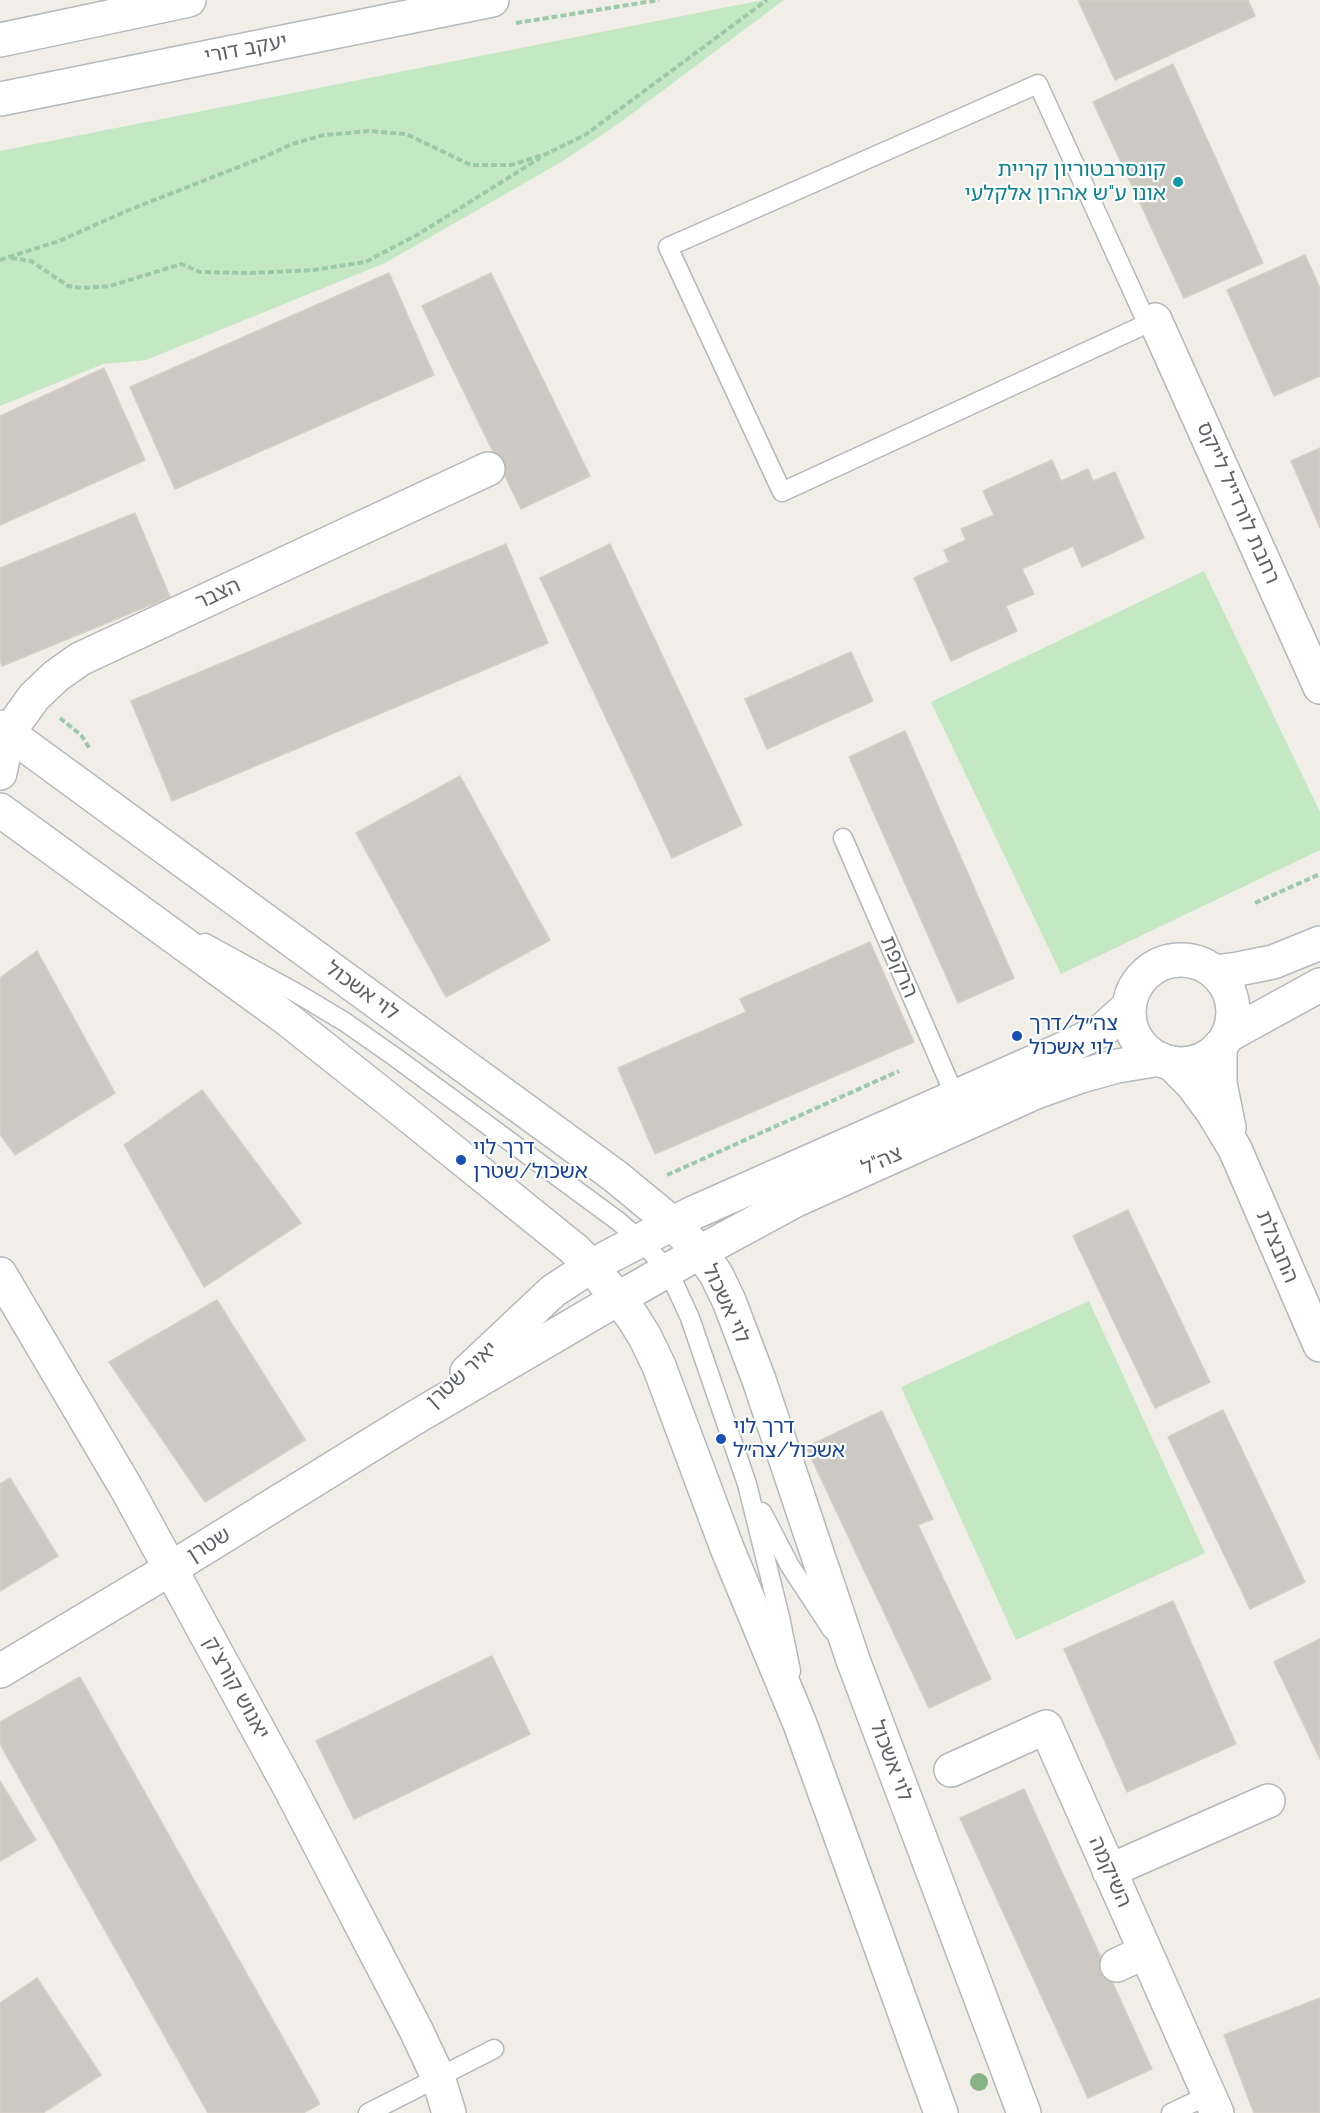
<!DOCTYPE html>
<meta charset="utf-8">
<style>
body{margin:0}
canvas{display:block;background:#f0eee6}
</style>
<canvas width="1320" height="2113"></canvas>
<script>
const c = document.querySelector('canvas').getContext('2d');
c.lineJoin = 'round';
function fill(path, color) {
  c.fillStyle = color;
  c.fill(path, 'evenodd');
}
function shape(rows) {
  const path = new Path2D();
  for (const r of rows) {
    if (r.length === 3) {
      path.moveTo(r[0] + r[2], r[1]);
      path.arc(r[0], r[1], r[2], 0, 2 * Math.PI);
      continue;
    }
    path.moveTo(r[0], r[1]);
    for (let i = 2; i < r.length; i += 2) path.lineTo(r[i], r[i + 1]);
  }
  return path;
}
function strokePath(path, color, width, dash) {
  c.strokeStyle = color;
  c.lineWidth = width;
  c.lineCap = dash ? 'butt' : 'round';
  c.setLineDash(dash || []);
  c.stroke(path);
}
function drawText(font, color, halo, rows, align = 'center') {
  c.font = font + ' Raleway,"Noto Sans Hebrew",sans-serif';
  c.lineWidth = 4.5;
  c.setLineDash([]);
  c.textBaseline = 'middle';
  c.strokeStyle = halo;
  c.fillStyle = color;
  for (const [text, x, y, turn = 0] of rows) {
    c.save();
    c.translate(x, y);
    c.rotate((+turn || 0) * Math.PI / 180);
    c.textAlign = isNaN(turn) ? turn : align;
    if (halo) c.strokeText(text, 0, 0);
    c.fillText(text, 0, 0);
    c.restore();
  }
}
fill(shape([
 [763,0,784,0,618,124,563,161,385,263,146,360,103,364,0,406,0,151],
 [1204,571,1320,812,1320,850,1061,974,931,702],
 [1089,1301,1205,1553,1016,1640,901,1387]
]), '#c3e8c3');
const building = shape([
 [1078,0,1248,0,1255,16,1115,80,1078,0],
 [1173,64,1263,263,1184,298,1093,102,1173,64],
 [1305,255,1320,288,1320,376,1274,396,1227,290,1305,255],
 [389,273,434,375,175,489,130,387,389,273],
 [491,273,590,476,521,509,422,306,491,273],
 [104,368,145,460,0,525,0,416,104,368],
 [1320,448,1320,528,1291,461,1320,448],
 [1052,460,1061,481,1088,469,1093,481,1115,472,1144,538,1082,567,1073,546,1022,569,1034,594,1006,606,1017,631,951,661,914,578,949,562,944,550,966,540,961,529,994,515,983,491,1052,460],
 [135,513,170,597,2,666,0,660,0,568,135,513],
 [506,544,548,643,172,801,131,701,506,544],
 [610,544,742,825,672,858,540,578,610,544],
 [851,652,873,701,767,749,745,699,851,652],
 [905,731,1014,978,958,1003,849,757,905,731],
 [460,776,550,940,446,997,356,833,460,776],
 [870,942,914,1042,655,1154,618,1068,746,1012,740,999,870,942],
 [37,951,115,1093,15,1155,0,1134,0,978,37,951],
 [202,1090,301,1223,204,1287,124,1145,202,1090],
 [1128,1210,1210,1382,1155,1408,1073,1236,1128,1210],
 [217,1300,305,1440,205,1502,109,1362,217,1300],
 [1223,1410,1305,1582,1250,1609,1168,1437,1223,1410],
 [882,1411,933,1519,918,1525,991,1679,929,1708,806,1447,882,1411],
 [10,1478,58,1556,0,1591,0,1484,10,1478],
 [1173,1601,1236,1744,1127,1792,1064,1649,1173,1601],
 [1320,1639,1320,1759,1274,1662,1320,1639],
 [492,1656,530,1734,354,1819,316,1741,492,1656],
 [80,1677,320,2104,303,2113,208,2113,0,1744,0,1722,80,1677],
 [0,1781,36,1840,0,1861,0,1781],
 [1024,1789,1152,2069,1088,2098,960,1818,1024,1789],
 [37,1978,101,2075,43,2113,0,2113,0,2003,37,1978],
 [1320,1998,1320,2113,1254,2113,1224,2035,1320,1998]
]);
fill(building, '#ccc9c3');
strokePath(building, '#d5d0c4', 1.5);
const lane = shape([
 [1147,323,1038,84,668,247,782,492,1155,320],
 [843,838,955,1096],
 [205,943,300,995,345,1022,395,1057,618,1221,640,1240,668,1270,690,1318,747,1484,780,1617,791,1671],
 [762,1512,790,1566,832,1630],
 [368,2113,494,2049],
 [1171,2113,1209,2095]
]);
const street = shape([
 [1155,320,1320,687],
 [0,773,8,733,34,697,56,676,80,659,488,469],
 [1220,1046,1220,1083,1229,1128],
 [1171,1063,1192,1084,1212,1111,1235,1149,1320,1345],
 [0,1274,128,1491,290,1788,416,2030,438,2077,449,2113],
 [467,1372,553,1291,591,1266],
 [0,1671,170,1569,416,1417,619,1298],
 [951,1770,1046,1727,1217,2113],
 [1109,1871,1268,1801],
 [1117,1965,1145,1952]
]);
const secondary = shape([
 [0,40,189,0],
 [0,99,492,0],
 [0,727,615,1176,672,1223,700,1252,716,1274,729,1301,759,1380,853,1660,1024,2113],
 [0,810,287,1019,403,1111,574,1249,591,1266,632,1316,645,1337,659,1366,727,1548,800,1724,941,2113],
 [1181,1012,52],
 [1214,972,1238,969,1273,962,1320,943],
 [1227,1036,1320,985],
 [591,1266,693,1213,1072,1045,1104,1029,1129,1006],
 [619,1298,700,1252,796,1200,1036,1092,1081,1076,1117,1066,1160,1059]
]);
strokePath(lane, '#b4b7bb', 21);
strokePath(street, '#b4b7bb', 36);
strokePath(secondary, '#b5b9be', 36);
strokePath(shape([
 [516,23,659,0],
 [11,258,31,261,68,286,82,288,110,286,181,264,200,272,250,273,314,270,365,262,417,235,540,158],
 [0,260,59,241,129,210,264,157,292,144,324,135,370,131,406,134,471,165,511,165,546,154,585,135,767,0],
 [60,718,81,735,90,749],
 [1255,903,1320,874],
 [667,1175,899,1071]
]), '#9bc9a9', 4, [6, 3]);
strokePath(lane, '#fff', 18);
strokePath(street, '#fff', 33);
strokePath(secondary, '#fff', 33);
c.fillStyle = '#88b386';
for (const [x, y] of [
 [979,2082]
]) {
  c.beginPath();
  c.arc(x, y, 9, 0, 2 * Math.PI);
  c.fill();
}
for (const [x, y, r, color] of [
 [1178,182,6,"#0f9aa8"],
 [1017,1036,6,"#1a4fb4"],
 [461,1160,6,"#1a4fb4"],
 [721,1439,6,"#1a4fb4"]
]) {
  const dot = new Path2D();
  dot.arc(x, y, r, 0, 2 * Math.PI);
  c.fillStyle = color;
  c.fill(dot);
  strokePath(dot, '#fff', 2);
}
drawText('21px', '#5e6267', '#fff', [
 ["יעקב דורי",246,49,-11],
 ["רחבת לורדייל לייקס",1238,503,66],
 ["הצבר",218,594,-25],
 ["הרקפת",899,967,67],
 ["לוי אשכול",362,991,36],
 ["צה\"ל",882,1161,-24],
 ["החבצלת",1277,1247,67],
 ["לוי אשכול",726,1304,65],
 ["יאיר שטרן",462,1375,-42],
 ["שטרן",209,1545,-32],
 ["יאנוש קורצ'ק",236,1688,61],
 ["לוי אשכול",891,1761,69],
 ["השיקמה",1110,1872,66]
]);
drawText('21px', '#0d838f', '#fff', [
 ["קונסרבטוריון קריית",1166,170],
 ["אונו ע\"ש אהרון אלקלעי",1166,194]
], 'right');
drawText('21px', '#164399', '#fff', [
 ["צה״ל/דרך",1029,1024],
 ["לוי אשכול",1029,1048],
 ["דרך לוי",473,1148],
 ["אשכול/שטרן",473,1172],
 ["דרך לוי",733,1427],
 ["אשכול/צה״ל",733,1451]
], 'left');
</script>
